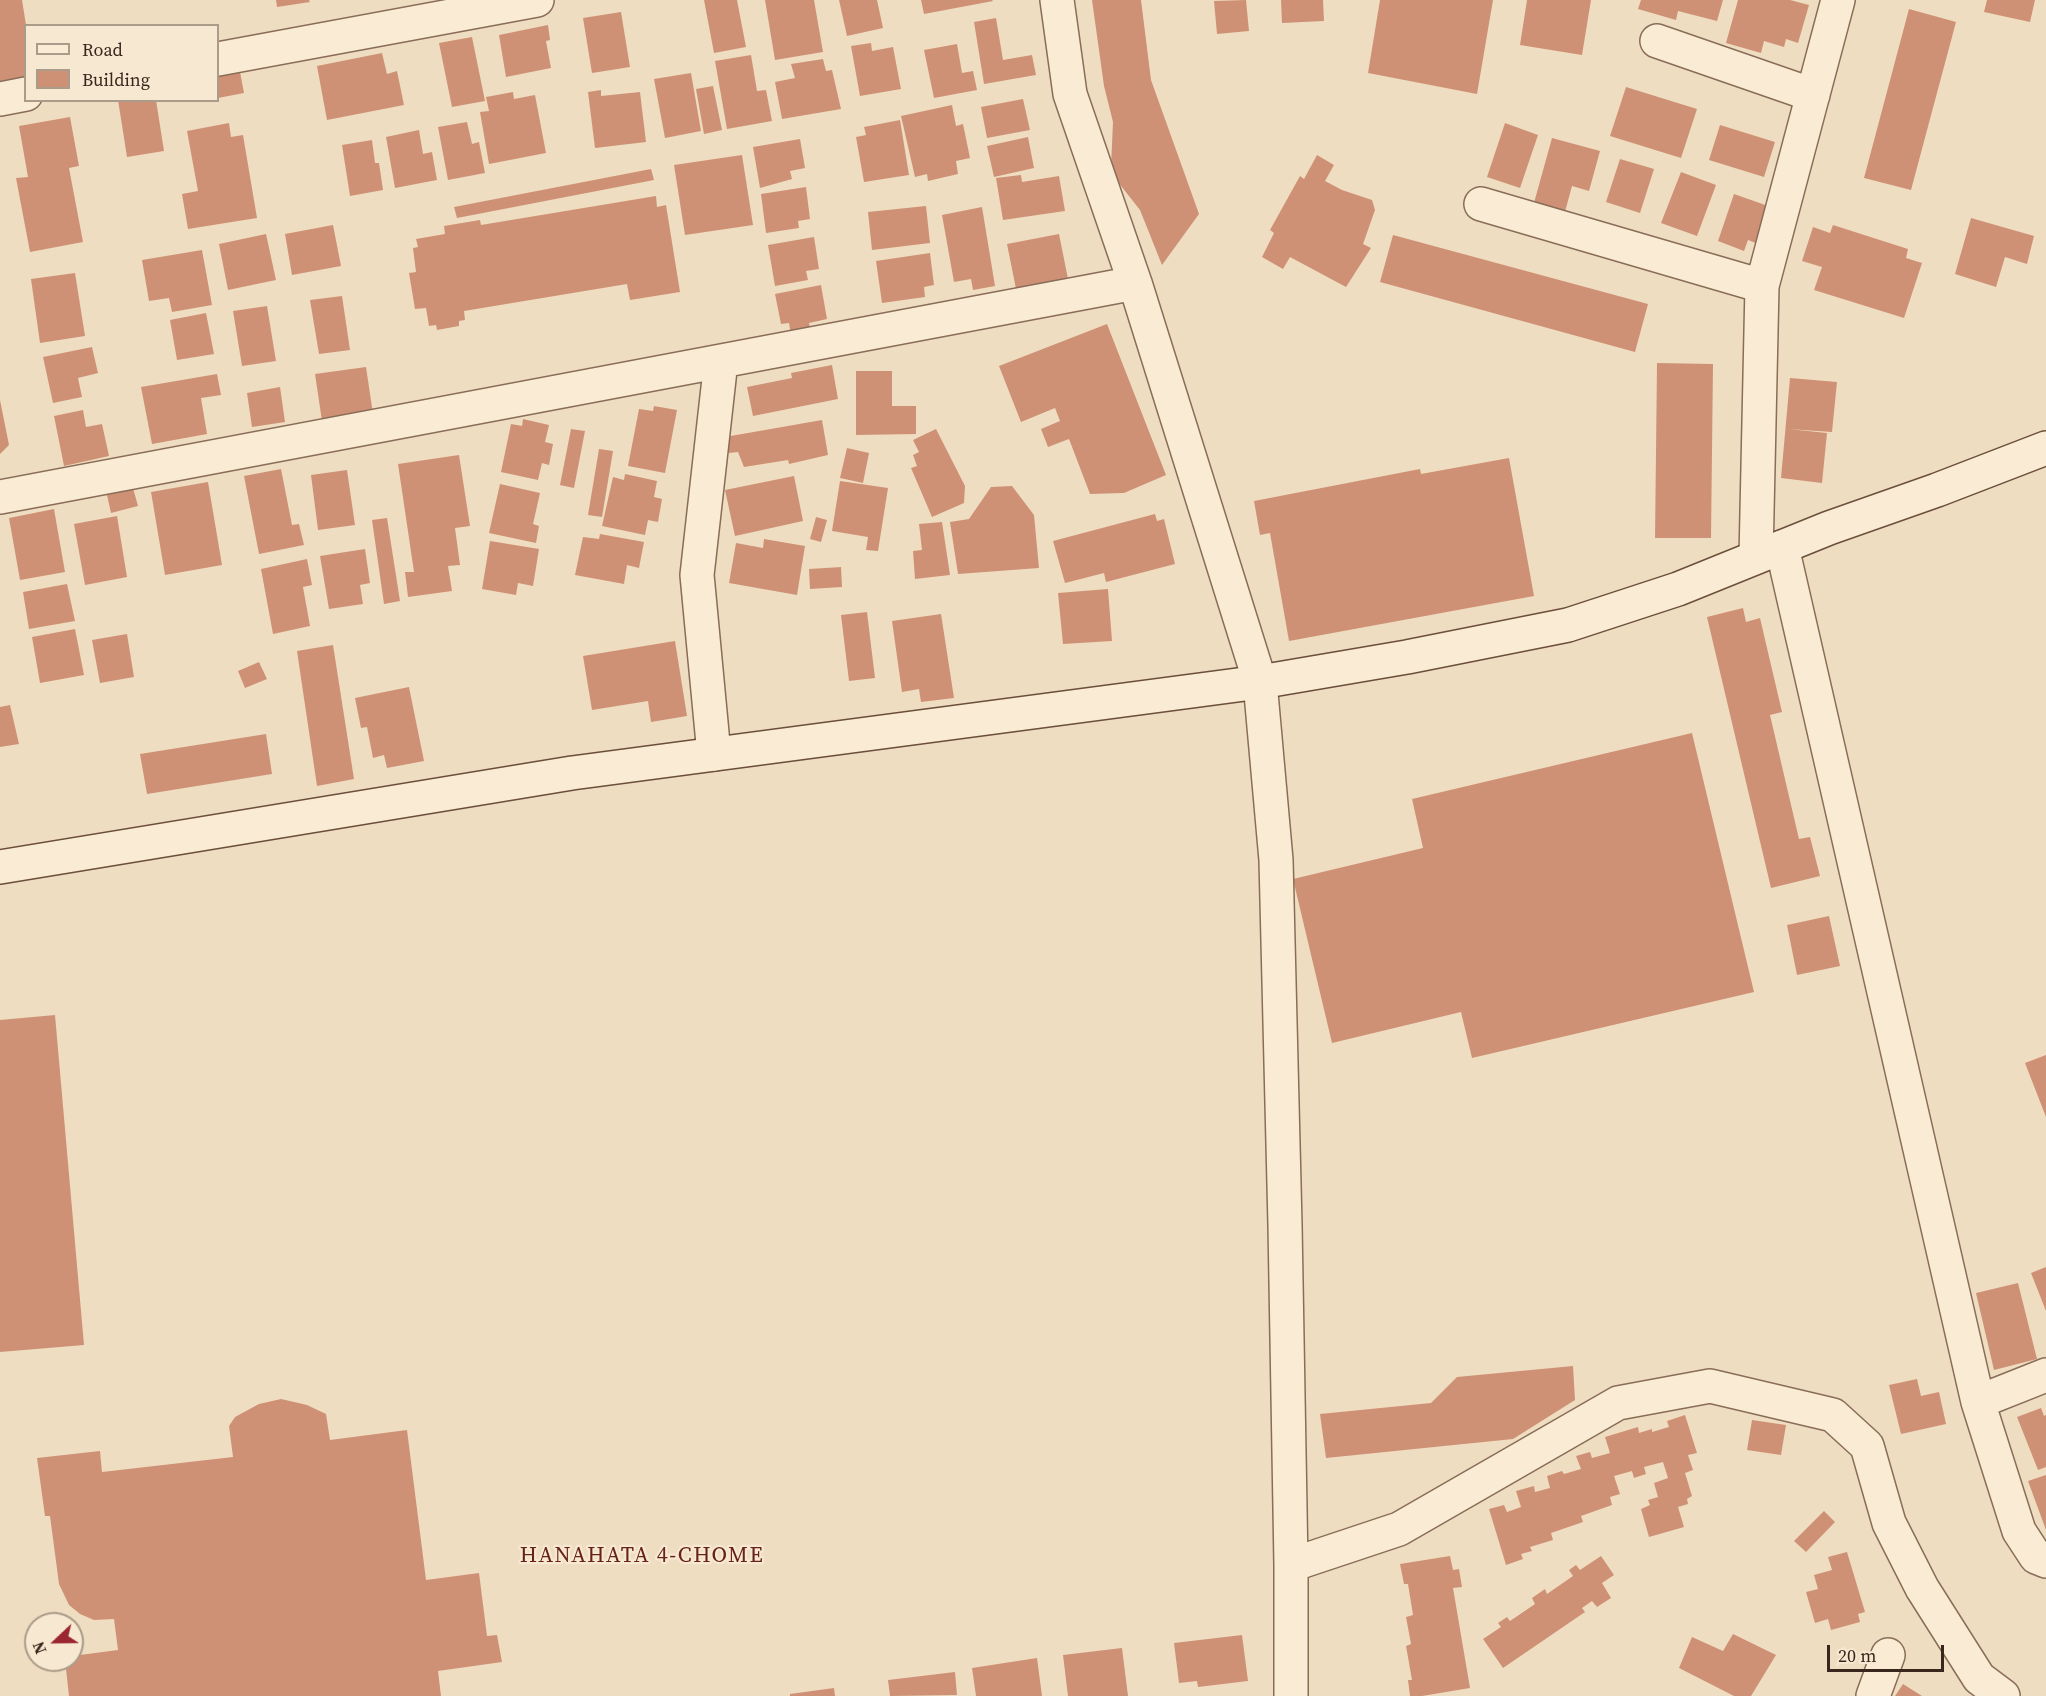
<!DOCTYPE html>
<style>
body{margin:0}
#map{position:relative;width:2046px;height:1696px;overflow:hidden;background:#efddc1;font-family:"Source Serif 4",serif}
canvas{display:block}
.legend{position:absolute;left:24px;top:24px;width:195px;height:78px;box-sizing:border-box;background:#f7e8d1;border:2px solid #ab9b89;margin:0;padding:8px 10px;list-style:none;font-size:18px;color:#39271d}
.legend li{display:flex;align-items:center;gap:12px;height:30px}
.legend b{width:30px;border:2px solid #ab9b89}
.north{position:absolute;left:24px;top:1612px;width:60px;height:60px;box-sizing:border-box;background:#f7e8d1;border:2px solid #ab9b89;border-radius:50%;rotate:248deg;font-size:16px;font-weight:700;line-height:24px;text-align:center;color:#39271d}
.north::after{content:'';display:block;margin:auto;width:21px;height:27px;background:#9b2633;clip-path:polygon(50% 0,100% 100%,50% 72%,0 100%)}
.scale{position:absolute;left:1827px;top:1645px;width:117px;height:27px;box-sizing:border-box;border:3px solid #39271d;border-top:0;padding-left:8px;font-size:18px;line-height:21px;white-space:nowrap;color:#39271d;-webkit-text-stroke:4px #f7e8d1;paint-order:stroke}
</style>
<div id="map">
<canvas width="2046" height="1696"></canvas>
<ul class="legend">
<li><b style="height:8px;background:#faebd4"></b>Road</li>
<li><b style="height:16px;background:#cf9175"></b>Building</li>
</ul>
<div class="north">N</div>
<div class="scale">20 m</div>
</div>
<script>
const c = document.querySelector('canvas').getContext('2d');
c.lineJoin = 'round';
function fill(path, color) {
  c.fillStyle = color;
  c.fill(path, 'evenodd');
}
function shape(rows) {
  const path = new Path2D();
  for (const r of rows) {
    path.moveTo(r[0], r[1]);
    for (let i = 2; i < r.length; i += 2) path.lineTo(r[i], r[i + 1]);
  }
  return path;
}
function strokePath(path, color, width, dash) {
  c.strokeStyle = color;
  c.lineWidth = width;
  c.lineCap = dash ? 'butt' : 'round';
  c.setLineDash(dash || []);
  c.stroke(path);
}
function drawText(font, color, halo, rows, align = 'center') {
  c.font = font + ' "Source Serif 4",serif';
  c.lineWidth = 4.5;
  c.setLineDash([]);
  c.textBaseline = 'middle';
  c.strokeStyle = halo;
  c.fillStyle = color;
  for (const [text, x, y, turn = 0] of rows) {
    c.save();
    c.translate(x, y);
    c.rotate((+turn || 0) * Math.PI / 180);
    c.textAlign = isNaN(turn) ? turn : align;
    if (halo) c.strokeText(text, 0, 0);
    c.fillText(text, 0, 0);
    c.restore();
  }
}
fill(shape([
 [0,0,22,0,26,25,26,78,0,82],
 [276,0,309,0,310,2,277,7],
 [704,0,737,0,746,47,714,53],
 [765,0,814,0,823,52,775,60],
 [839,0,877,0,883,28,847,36],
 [921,0,992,0,993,1,924,14],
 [1092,0,1141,0,1151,80,1199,214,1162,265,1140,210,1114,177,1111,167,1113,122,1104,86],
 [1246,0,1249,31,1217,34,1214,1],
 [1281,0,1323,0,1324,21,1282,23],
 [1380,0,1493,0,1477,94,1368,73],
 [1527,0,1591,0,1582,55,1520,45],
 [1641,0,1723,0,1717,21,1678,11,1676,20,1638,9],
 [1738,0,1790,0,1809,5,1798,43,1786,39,1784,47,1764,41,1761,53,1726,43],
 [1987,0,2035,0,2030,22,1984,12],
 [1909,9,1956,22,1911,190,1864,178],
 [621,12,630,67,592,73,583,18],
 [996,18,1003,60,1032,55,1036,75,984,84,974,22],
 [548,25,550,40,546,41,551,68,506,77,499,35],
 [472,37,485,101,452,107,439,43],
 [871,43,872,51,893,47,901,89,860,96,851,46],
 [957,44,962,73,973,71,977,90,934,98,924,50],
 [382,53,387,74,397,71,404,105,327,120,317,66],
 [751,55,757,91,766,90,772,121,727,129,715,61],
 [823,59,826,71,832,70,841,109,782,119,775,82,795,78,791,64],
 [240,72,244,93,218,98,218,76],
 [691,73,701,131,665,138,654,79],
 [713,86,722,130,704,134,696,89],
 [1626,87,1697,109,1681,158,1610,136],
 [601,90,601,96,640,92,646,142,595,148,588,92],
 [513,92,514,99,535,95,546,153,489,164,480,112,489,111,486,97],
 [1023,99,1030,130,987,138,981,107],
 [118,100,156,100,164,151,127,157],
 [952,105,956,126,963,124,970,158,956,161,958,174,928,181,927,174,915,177,901,116],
 [70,117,79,166,69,168,83,242,30,252,16,178,28,177,19,126],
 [900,120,909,175,864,182,856,137,866,135,864,127],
 [467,122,472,144,479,142,485,173,448,180,438,127],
 [229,123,231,137,243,135,257,218,188,229,182,194,198,191,187,131],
 [1505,123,1538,135,1520,188,1487,177],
 [1720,125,1775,142,1764,177,1709,160],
 [419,130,423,154,432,152,437,180,395,188,386,137],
 [1028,137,1034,168,994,177,987,146],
 [1552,138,1600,151,1589,191,1572,186,1563,219,1532,210],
 [800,139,805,168,790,171,792,179,760,188,753,147],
 [372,140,375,163,379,163,383,190,350,196,342,145],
 [742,155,753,225,685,235,674,165],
 [1317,155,1334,165,1325,181,1342,190,1372,200,1375,210,1363,244,1371,248,1346,287,1290,257,1283,269,1262,257,1274,233,1270,230,1300,176,1304,179],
 [1620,159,1654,169,1640,213,1606,202],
 [651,169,654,180,457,218,454,207],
 [1681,172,1716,185,1697,236,1661,223],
 [1021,175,1022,182,1059,176,1065,211,1003,220,996,178],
 [806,187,810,219,798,221,799,228,766,233,761,194],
 [1734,194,1771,207,1758,244,1748,240,1744,251,1718,241],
 [656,196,657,207,666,205,680,292,630,300,627,284,464,311,465,320,459,321,459,326,437,330,436,325,429,326,426,308,415,309,409,273,416,272,413,248,418,247,416,239,445,234,444,226,480,220,481,225],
 [926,206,930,243,872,250,868,212],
 [982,207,995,286,973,290,971,279,954,282,942,215],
 [1971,218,2034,236,2027,264,2005,257,1996,287,1955,274],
 [333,225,341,266,292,275,285,234],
 [1833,225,1908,249,1906,258,1922,263,1904,318,1814,290,1822,267,1802,261,1813,227,1830,233],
 [266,234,276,280,228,290,219,244],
 [1059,234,1069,284,1017,294,1007,244],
 [1393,235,1648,304,1635,352,1380,282],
 [814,237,819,269,806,271,808,280,775,286,768,245],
 [202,250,212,305,172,312,169,298,149,301,142,260],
 [930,253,934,285,924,287,925,297,882,303,876,261],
 [75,273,85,336,40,343,31,279],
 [821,285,827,319,809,323,811,332,791,335,789,323,781,324,775,294],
 [342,296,350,350,319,354,310,300],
 [267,306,276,361,242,366,233,311],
 [206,313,214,354,177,360,170,320],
 [1107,324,1166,475,1124,493,1090,494,1069,439,1048,447,1041,429,1060,421,1055,408,1021,422,999,366],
 [92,347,98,373,78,378,82,397,53,403,43,357],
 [1657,363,1713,364,1711,538,1655,538],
 [832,365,838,399,753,416,747,387,792,378,791,373],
 [366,367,373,414,322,421,315,374],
 [856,371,892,371,892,406,916,406,916,434,856,435],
 [217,374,221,395,201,398,207,434,152,444,141,387],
 [1790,378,1837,382,1832,432,1788,429,1827,433,1822,483,1781,478],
 [280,387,285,422,252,427,247,393],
 [0,400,9,445,0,454],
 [654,406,677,410,665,473,628,466,639,409,653,411],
 [83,410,86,427,102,424,109,456,64,466,54,416],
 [523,419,549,425,545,442,553,444,549,465,542,463,538,480,501,472,511,424,522,426],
 [822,420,828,455,789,464,788,460,744,467,738,452,729,453,725,437],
 [571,429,585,431,574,488,560,485],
 [936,429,965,486,964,503,932,517,911,468,917,466,913,455,919,452,913,440],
 [847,448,869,453,863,483,840,478],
 [599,449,613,451,602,517,588,515],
 [459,455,470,526,455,528,460,565,448,566,452,591,408,597,405,572,414,572,398,464],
 [1509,458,1534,596,1289,641,1270,533,1260,535,1254,501,1420,469,1421,474],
 [281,469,292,525,299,524,304,545,259,554,244,476],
 [347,470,355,525,318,530,311,475],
 [625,474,657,481,654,497,662,499,658,522,648,520,645,535,602,526,613,477,624,480],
 [794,476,803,521,735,536,725,490],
 [840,481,888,488,878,551,866,550,868,537,832,531],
 [208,482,222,565,165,575,151,492],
 [500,484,540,493,533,524,539,526,536,543,489,533],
 [1012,486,1034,515,1039,568,958,574,950,522,969,519,991,487],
 [133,488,138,506,111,513,107,495],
 [54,509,65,572,20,580,9,518],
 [1155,514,1157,521,1164,519,1175,564,1106,582,1104,573,1065,583,1053,541],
 [117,516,127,577,85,585,74,524],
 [816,517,827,520,821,542,810,539],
 [387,518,400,601,384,604,372,520],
 [942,522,950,575,915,579,913,551,922,550,919,524],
 [600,534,644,542,639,568,627,565,624,584,575,575,583,537,599,539],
 [764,539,805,546,797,595,729,583,736,543,763,548],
 [490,541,539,549,533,586,518,583,516,595,482,589],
 [365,549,370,583,360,585,363,604,329,609,320,556],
 [307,559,312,585,303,587,310,626,273,634,261,569],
 [841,567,842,587,810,589,809,569],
 [67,584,75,621,29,629,23,592],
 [1108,589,1112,641,1063,644,1058,593],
 [1743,608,1746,622,1760,618,1782,712,1770,715,1799,839,1810,837,1820,876,1771,888,1707,617],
 [867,612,875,678,849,681,841,615],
 [941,614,954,698,921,702,919,689,902,692,892,621],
 [75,629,84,675,40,683,32,637],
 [127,634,134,677,100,683,92,640],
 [675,641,687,716,651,722,648,701,592,710,583,656],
 [333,645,354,779,317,786,297,651],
 [259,662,267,679,245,688,238,671],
 [409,687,424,761,387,768,384,755,373,758,367,727,361,728,355,698],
 [10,705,19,744,0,747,0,707],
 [1692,733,1754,992,1472,1058,1461,1012,1332,1043,1293,879,1423,848,1412,799],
 [266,734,272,774,147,794,140,754],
 [1829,916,1840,966,1797,975,1787,925],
 [55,1015,84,1345,0,1352,0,1020],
 [2046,1055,2046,1117,2025,1063],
 [2046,1267,2046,1311,2031,1273],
 [2018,1283,2037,1359,1994,1370,1976,1293],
 [1573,1366,1575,1400,1513,1439,1326,1458,1320,1414,1431,1403,1457,1377],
 [1917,1379,1921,1396,1939,1392,1946,1424,1901,1434,1889,1385],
 [281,1399,307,1405,326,1414,330,1440,407,1430,426,1580,479,1573,487,1636,497,1635,502,1662,438,1671,441,1696,69,1696,65,1660,72,1660,72,1656,118,1650,114,1619,94,1620,80,1614,69,1605,59,1584,50,1516,45,1516,37,1458,100,1451,102,1472,233,1457,229,1426,235,1417,259,1404],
 [2041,1408,2044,1416,2046,1415,2046,1467,2038,1470,2017,1417],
 [1685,1415,1697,1453,1688,1455,1693,1470,1685,1473,1692,1496,1687,1499,1688,1504,1678,1507,1684,1527,1649,1537,1641,1509,1650,1505,1648,1500,1658,1497,1654,1483,1668,1478,1663,1462,1644,1467,1646,1474,1634,1478,1632,1471,1614,1476,1620,1494,1610,1497,1612,1505,1581,1516,1583,1522,1551,1533,1553,1540,1530,1547,1532,1551,1521,1554,1523,1559,1506,1565,1489,1509,1504,1505,1507,1512,1521,1507,1516,1491,1534,1486,1535,1492,1550,1488,1547,1476,1562,1471,1564,1474,1581,1469,1576,1456,1590,1452,1592,1458,1610,1453,1605,1437,1638,1427,1639,1433,1652,1429,1652,1432,1669,1427,1667,1421],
 [1752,1420,1786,1425,1781,1455,1747,1450],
 [2046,1475,2046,1530,2028,1481],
 [1824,1511,1835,1522,1806,1552,1794,1541],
 [1847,1552,1865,1612,1858,1614,1860,1622,1831,1630,1828,1619,1815,1623,1806,1592,1818,1589,1814,1575,1832,1570,1828,1557],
 [1450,1556,1453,1570,1459,1569,1462,1587,1453,1588,1470,1688,1422,1696,1410,1696,1408,1680,1412,1680,1406,1646,1411,1644,1406,1617,1413,1615,1408,1584,1404,1584,1400,1564],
 [1601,1556,1614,1575,1602,1583,1611,1598,1597,1607,1592,1601,1582,1608,1585,1612,1503,1668,1483,1639,1501,1627,1498,1623,1507,1617,1510,1621,1535,1604,1532,1598,1545,1589,1547,1594,1573,1576,1569,1570,1576,1565,1580,1570],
 [1733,1634,1776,1655,1751,1696,1734,1696,1679,1668,1692,1637,1723,1651],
 [1242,1635,1248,1681,1198,1687,1197,1681,1179,1683,1174,1643],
 [1122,1648,1128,1696,1068,1696,1063,1655],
 [1037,1658,1042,1696,976,1696,972,1668],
 [955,1672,957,1695,890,1696,888,1680],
 [1903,1684,1922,1696,1895,1696],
 [834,1688,835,1696,790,1696,790,1694]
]), '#cf9175');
const street = shape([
 [1057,0,1070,94,1135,283,1260,682,1276,860,1285,1225,1291,1565,1291,1696],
 [1657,41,1813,95],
 [218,59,537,0],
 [0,99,26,94],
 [1481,204,1762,286],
 [0,497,1135,283],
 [1782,547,1978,1402,2019,1531,2036,1557,2046,1561],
 [1756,557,1762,286,1838,0],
 [714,754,697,575,721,361],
 [1978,1402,2046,1375],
 [1291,1565,1399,1529,1618,1403,1710,1386,1833,1415,1867,1446,1889,1523,1922,1588,1979,1678,2003,1696],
 [1873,1696,1888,1655]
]);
const secondary = shape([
 [0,867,572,773,1260,682,1407,657,1568,625,1678,589,1829,528,1937,490,2046,448]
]);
strokePath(street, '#896d58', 36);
strokePath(secondary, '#6b4e3b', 36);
strokePath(street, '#faebd4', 33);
strokePath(secondary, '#faebd4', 33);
c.letterSpacing = '1.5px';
drawText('22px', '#67231b', '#f7e8d1', [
 ["HANAHATA 4-CHOME",642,1556]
]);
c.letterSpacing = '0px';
</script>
